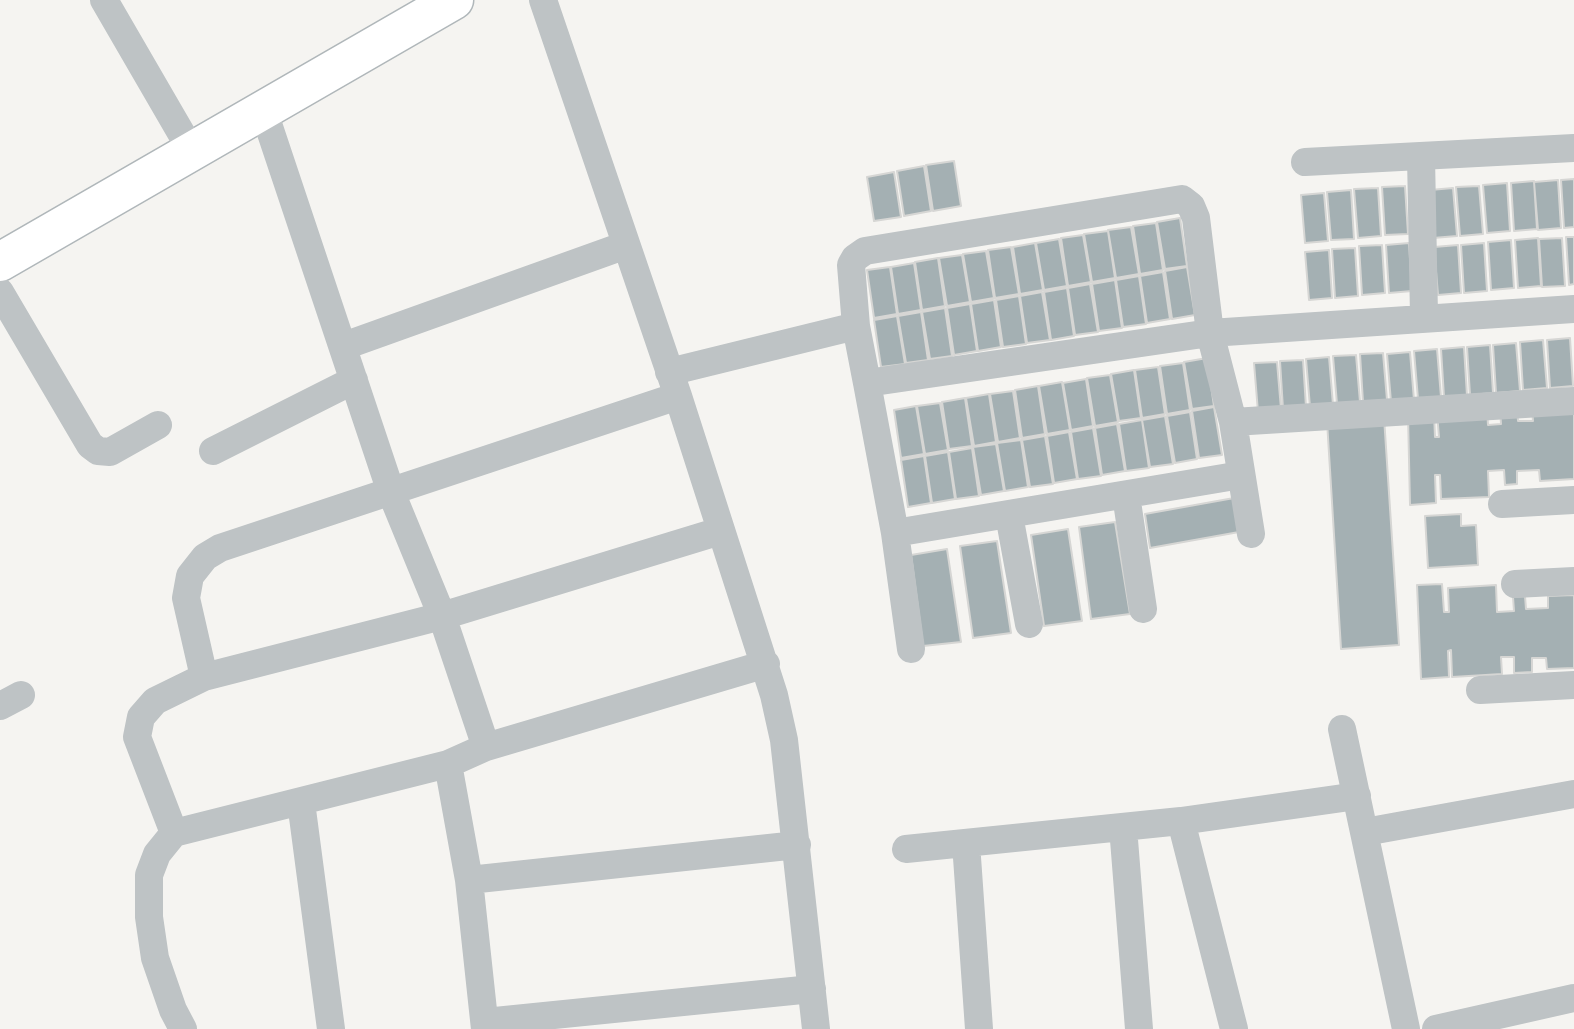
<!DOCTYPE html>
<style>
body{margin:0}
canvas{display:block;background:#f5f4f1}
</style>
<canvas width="1574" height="1029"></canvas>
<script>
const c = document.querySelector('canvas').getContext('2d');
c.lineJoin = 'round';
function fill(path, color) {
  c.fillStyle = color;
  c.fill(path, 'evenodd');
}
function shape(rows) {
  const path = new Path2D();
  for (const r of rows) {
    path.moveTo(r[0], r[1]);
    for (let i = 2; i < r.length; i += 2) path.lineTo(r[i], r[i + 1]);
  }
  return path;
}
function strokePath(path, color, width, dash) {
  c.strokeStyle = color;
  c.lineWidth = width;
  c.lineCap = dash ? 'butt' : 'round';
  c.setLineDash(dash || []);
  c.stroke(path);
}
const building = shape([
 [954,161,961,206,933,211,926,165,954,161],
 [924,166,931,211,904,216,897,171,924,166],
 [894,172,901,217,874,221,867,177,894,172],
 [1574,179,1574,227,1564,228,1561,180,1574,179],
 [1558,180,1561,228,1538,230,1534,182,1558,180],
 [1534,181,1537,229,1514,231,1511,183,1534,181],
 [1507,183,1510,231,1487,233,1483,185,1507,183],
 [1405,186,1408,234,1385,235,1382,187,1405,186],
 [1479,186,1483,234,1460,236,1456,187,1479,186],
 [1378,188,1381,236,1358,238,1354,189,1378,188],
 [1453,188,1457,236,1433,238,1430,190,1453,188],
 [1351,190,1354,239,1331,240,1327,192,1351,190],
 [1324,193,1328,241,1305,243,1301,195,1324,193],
 [1180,218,1187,266,1165,269,1157,222,1180,218],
 [1156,223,1163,270,1140,274,1133,226,1156,223],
 [1131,227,1139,274,1116,278,1108,230,1131,227],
 [1108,231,1115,278,1092,282,1084,234,1108,231],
 [1083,235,1091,282,1068,286,1061,238,1083,235],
 [1566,237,1574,237,1574,284,1569,285,1566,237],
 [1538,238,1541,286,1518,288,1515,240,1538,238],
 [1562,238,1565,286,1542,287,1539,239,1562,238],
 [1059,239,1067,286,1044,290,1036,243,1059,239],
 [1511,240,1514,288,1491,290,1488,242,1511,240],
 [1035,243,1043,290,1020,294,1013,247,1035,243],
 [1409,243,1412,291,1389,293,1386,245,1409,243],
 [1484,243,1487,291,1464,293,1461,245,1484,243],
 [1382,245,1385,293,1362,295,1359,246,1382,245],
 [1458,245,1461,293,1438,295,1434,247,1458,245],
 [1011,247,1019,294,995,298,988,250,1011,247],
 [1355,248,1358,296,1335,298,1332,249,1355,248],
 [1329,250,1332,298,1309,300,1305,252,1329,250],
 [986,251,994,298,971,302,963,254,986,251],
 [962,255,970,302,947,306,939,258,962,255],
 [938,258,945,306,922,310,915,262,938,258],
 [914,263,921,310,898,314,891,267,914,263],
 [890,267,897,314,874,318,867,270,890,267],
 [1187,267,1195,315,1172,319,1165,271,1187,267],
 [1163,272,1170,319,1147,323,1140,276,1163,272],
 [1139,276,1146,324,1123,327,1116,280,1139,276],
 [1115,280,1122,328,1099,331,1092,284,1115,280],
 [1090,284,1098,332,1075,335,1068,288,1090,284],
 [1067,288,1074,336,1051,340,1044,292,1067,288],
 [1042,292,1050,340,1027,343,1020,296,1042,292],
 [1019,296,1026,344,1003,347,996,300,1019,296],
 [994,300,1001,347,978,351,971,304,994,300],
 [970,304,977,351,954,355,947,308,970,304],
 [945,308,952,356,930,359,922,312,945,308],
 [921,312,928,360,906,363,898,316,921,312],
 [897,316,905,364,881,367,874,320,897,316],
 [1570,338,1573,386,1550,388,1547,340,1570,338],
 [1543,340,1547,388,1523,390,1520,342,1543,340],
 [1516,343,1520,391,1496,393,1493,345,1516,343],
 [1490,345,1493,393,1470,395,1467,347,1490,345],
 [1464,347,1467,396,1444,397,1441,349,1464,347],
 [1437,349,1441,397,1418,399,1414,351,1437,349],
 [1410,352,1414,400,1391,402,1387,354,1410,352],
 [1383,353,1387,400,1363,402,1360,354,1383,353],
 [1356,355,1360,402,1337,404,1333,356,1356,355],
 [1329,357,1333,405,1310,407,1306,359,1329,357],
 [1207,358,1214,406,1192,409,1184,362,1207,358],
 [1303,360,1306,407,1283,409,1280,361,1303,360],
 [1277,362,1281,409,1258,412,1254,363,1277,362],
 [1183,363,1190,410,1167,414,1160,366,1183,363],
 [1158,367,1165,414,1142,418,1135,370,1158,367],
 [1134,370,1141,418,1119,421,1111,374,1134,370],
 [1110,375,1118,422,1095,426,1087,378,1110,375],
 [1086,379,1093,426,1071,430,1063,383,1086,379],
 [1062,382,1070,430,1047,434,1039,386,1062,382],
 [1038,386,1045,434,1022,438,1015,390,1038,386],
 [1013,391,1020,438,998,442,990,394,1013,391],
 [989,394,996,442,974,446,966,398,989,394],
 [965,398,972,446,949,449,942,402,965,398],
 [940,403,948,450,925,454,917,406,940,403],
 [916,406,924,454,901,458,894,410,916,406],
 [1214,407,1222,455,1199,458,1192,411,1214,407],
 [1517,407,1518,421,1533,421,1532,409,1574,407,1574,479,1540,481,1539,470,1517,471,1517,484,1505,485,1504,470,1488,471,1489,497,1441,499,1440,475,1435,475,1436,503,1410,505,1408,415,1434,413,1435,437,1439,437,1437,413,1487,409,1488,425,1501,424,1500,408,1517,407],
 [1190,412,1197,459,1175,463,1167,416,1190,412],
 [1165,416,1173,464,1150,467,1142,420,1165,416],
 [1384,417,1399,645,1341,649,1327,421,1384,417],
 [1142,420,1149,468,1126,471,1119,424,1142,420],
 [1117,424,1125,471,1102,475,1095,428,1117,424],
 [1093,428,1101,476,1078,479,1071,432,1093,428],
 [1069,432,1077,479,1054,483,1047,436,1069,432],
 [1045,436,1053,484,1030,487,1022,440,1045,436],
 [1021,440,1028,487,1005,491,997,443,1021,440],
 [996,444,1004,491,981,495,973,447,996,444],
 [972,448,979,496,956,499,949,452,972,448],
 [948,452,955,499,932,503,925,456,948,452],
 [924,456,931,503,908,507,901,460,924,456],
 [1234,498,1239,532,1150,548,1145,514,1234,498],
 [1461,514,1461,526,1476,525,1478,565,1428,568,1425,516,1461,514],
 [1115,522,1130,614,1091,619,1079,527,1115,522],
 [1068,529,1082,621,1044,626,1031,535,1068,529],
 [997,541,1011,633,973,638,960,546,997,541],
 [947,549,961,642,923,646,911,555,947,549],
 [1442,584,1444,612,1449,612,1448,588,1496,585,1497,612,1514,611,1513,597,1525,596,1526,609,1548,608,1548,596,1574,595,1574,668,1547,669,1546,658,1532,658,1532,672,1514,673,1514,657,1501,657,1502,674,1452,677,1451,650,1448,651,1449,677,1421,679,1417,585,1442,584]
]);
fill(building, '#a4b0b3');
strokePath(building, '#d6d6d4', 2);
const secondary = shape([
 [0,262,454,0]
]);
strokePath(secondary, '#b0b7ba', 41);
strokePath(shape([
 [104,0,191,150],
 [543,0,678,396,774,695,784,740,816,1029],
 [263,109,391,492,442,616,486,747],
 [1421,156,1424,316],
 [1305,162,1574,148],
 [0,292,90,445,98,451,110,452,158,425],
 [856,326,851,265,855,258,865,251,1182,199,1191,206,1196,218,1210,333,1233,422,1251,534],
 [344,346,626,245],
 [669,372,856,326,867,383,1210,333,1574,309],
 [867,383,895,533,1241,475],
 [1233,422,1574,401],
 [213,451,354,380],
 [1126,495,1143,609],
 [1502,504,1574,500],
 [1009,515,1029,624],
 [895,533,911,649],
 [1515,584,1574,581],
 [204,677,186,598,190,576,205,557,220,548,678,396],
 [1480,690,1574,685],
 [0,706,21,695],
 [1342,729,1406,1029],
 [448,764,469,880,485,1029],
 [301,802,331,1029],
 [1181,821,1234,1029],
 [1123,827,1139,1029],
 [1365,832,1574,794],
 [174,833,137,737,141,717,155,701,204,677,442,616,720,531],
 [966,843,979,1029],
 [906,849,1181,821,1357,796],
 [469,880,797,845],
 [485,1022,812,989],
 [183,1029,173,1010,155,958,149,917,149,875,157,854,174,833,448,764,486,747,766,664],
 [1436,1029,1574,998]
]), '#bec3c5', 28);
strokePath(secondary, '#fff', 38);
</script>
